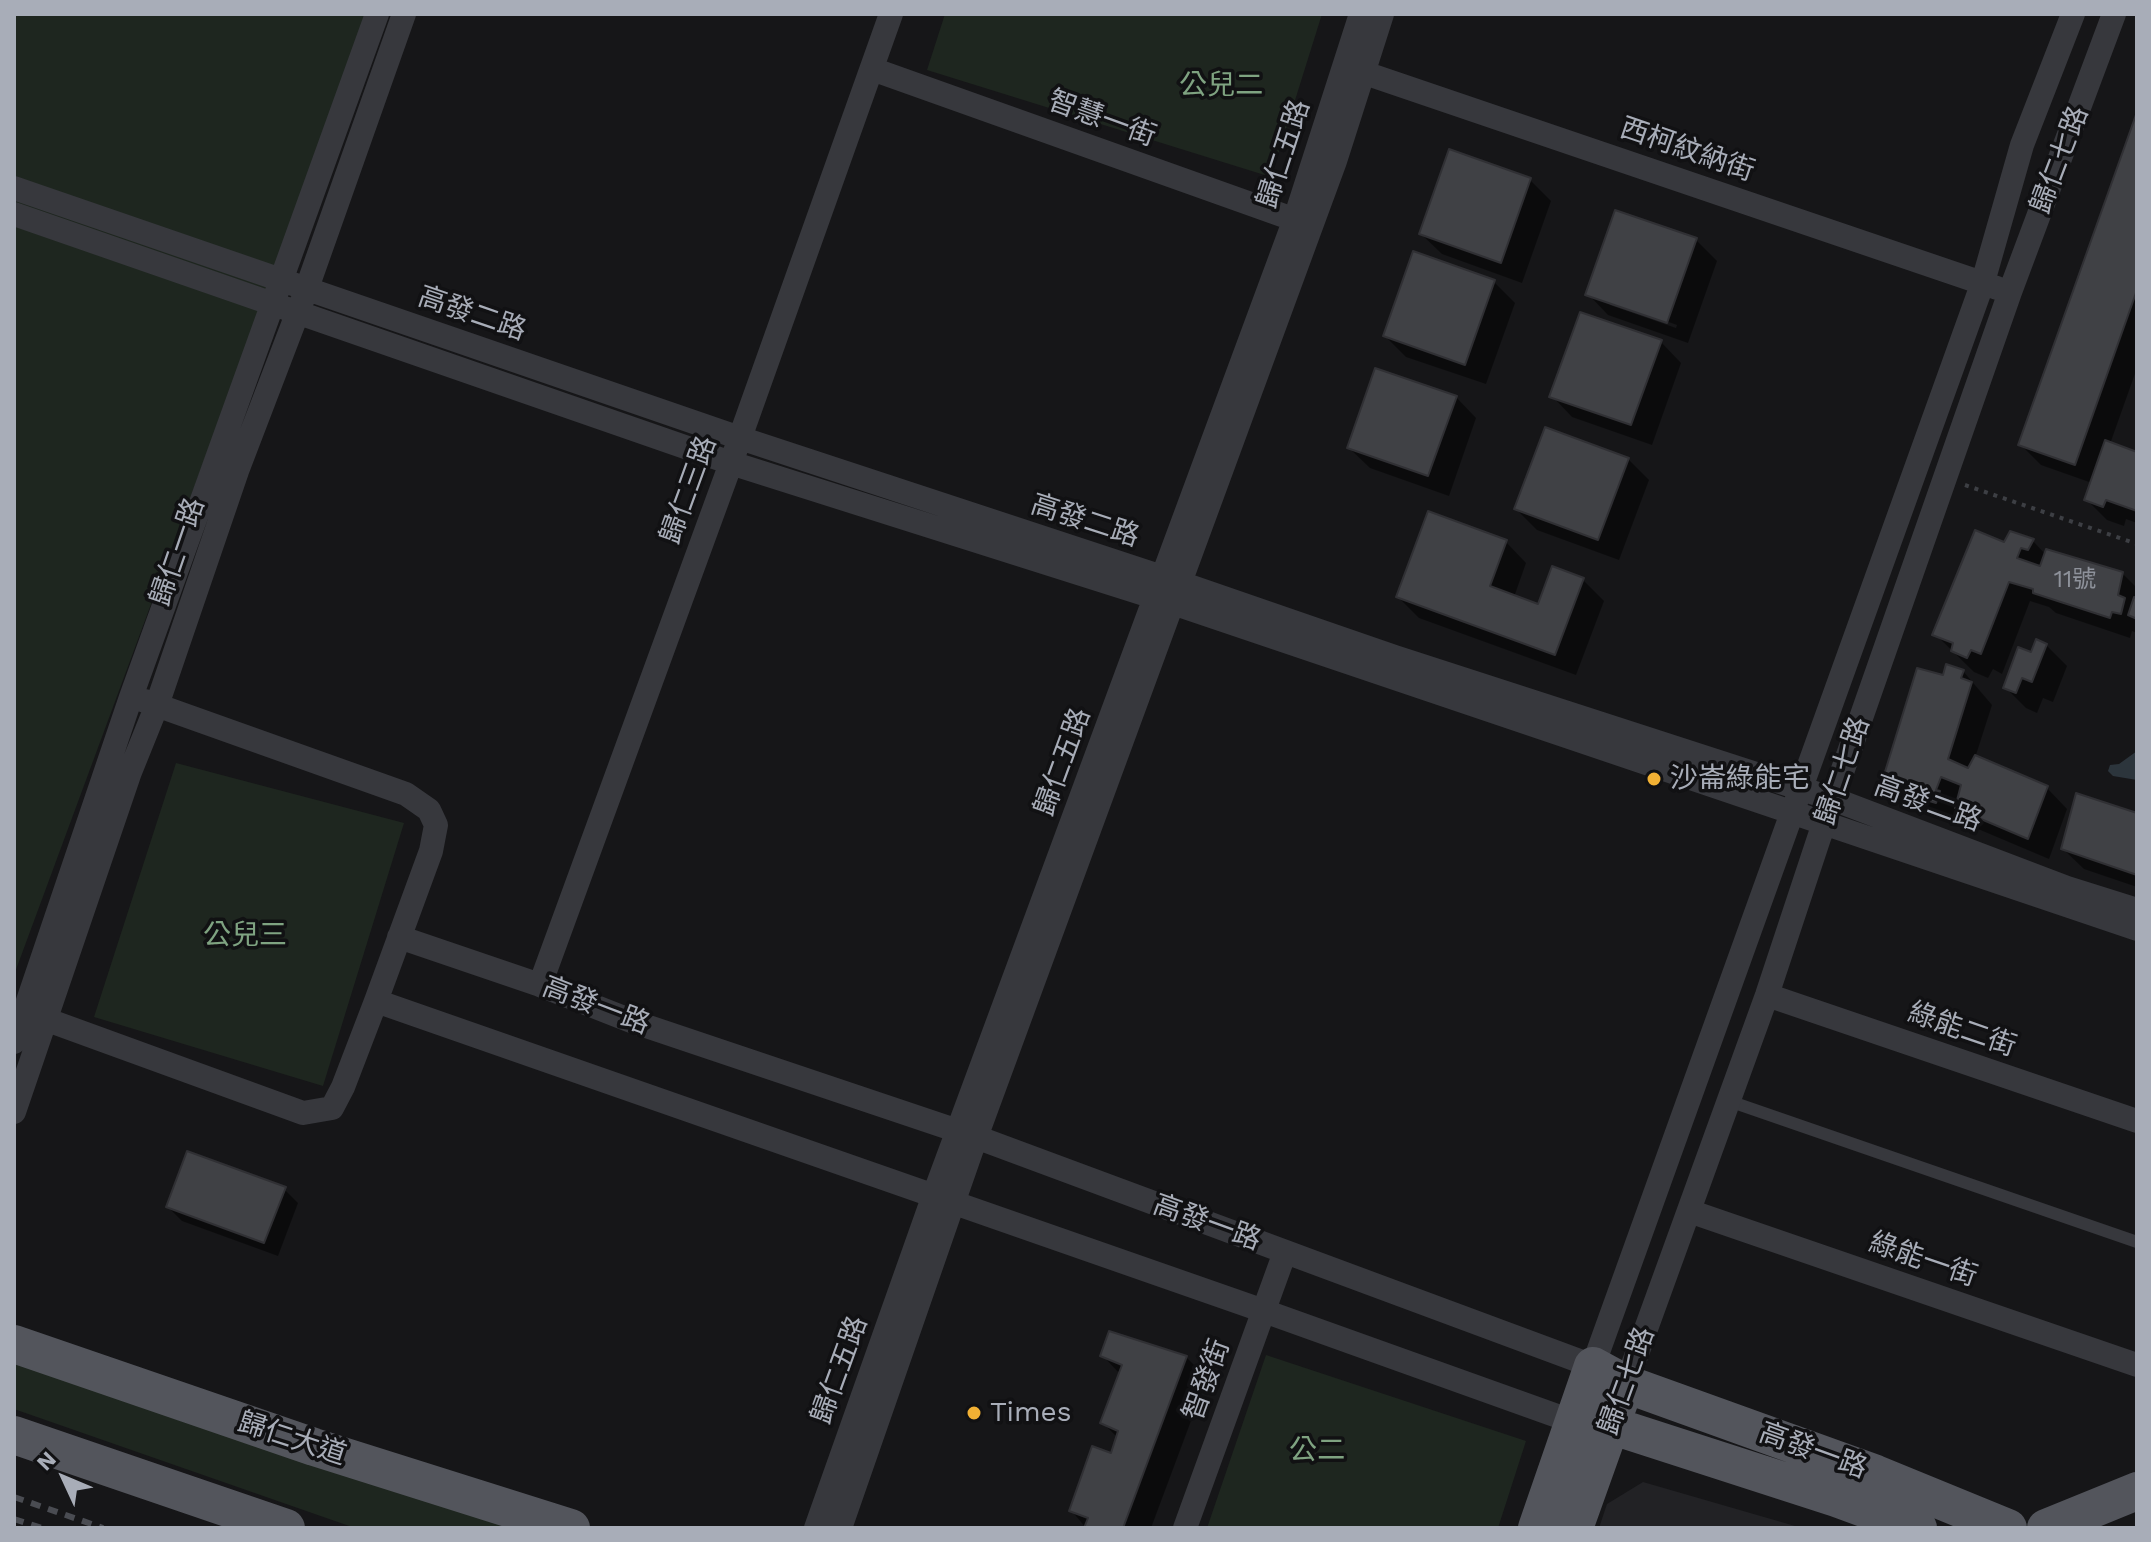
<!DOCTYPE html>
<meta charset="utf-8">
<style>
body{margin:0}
#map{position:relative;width:2151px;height:1542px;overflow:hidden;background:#161618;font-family:"Work Sans",sans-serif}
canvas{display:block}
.frame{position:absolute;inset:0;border:16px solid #a8adb8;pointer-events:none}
.north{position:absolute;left:24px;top:1438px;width:80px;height:80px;-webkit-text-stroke:6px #111113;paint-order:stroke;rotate:314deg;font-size:22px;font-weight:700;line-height:32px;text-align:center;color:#a8adb8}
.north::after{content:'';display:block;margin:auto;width:28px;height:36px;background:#a8adb8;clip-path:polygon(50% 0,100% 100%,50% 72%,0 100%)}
</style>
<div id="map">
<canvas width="2151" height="1542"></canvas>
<div class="frame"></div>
<div class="north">N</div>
</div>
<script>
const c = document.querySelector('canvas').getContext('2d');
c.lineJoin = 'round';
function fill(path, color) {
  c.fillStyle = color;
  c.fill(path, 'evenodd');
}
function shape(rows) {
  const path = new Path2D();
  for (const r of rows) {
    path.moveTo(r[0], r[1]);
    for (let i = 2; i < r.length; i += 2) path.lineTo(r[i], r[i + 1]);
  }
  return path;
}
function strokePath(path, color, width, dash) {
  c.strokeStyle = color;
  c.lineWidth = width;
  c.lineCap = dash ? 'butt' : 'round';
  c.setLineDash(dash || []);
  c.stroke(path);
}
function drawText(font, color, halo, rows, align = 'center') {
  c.font = font + ' "Work Sans","Noto Sans TC",sans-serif';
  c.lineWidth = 7;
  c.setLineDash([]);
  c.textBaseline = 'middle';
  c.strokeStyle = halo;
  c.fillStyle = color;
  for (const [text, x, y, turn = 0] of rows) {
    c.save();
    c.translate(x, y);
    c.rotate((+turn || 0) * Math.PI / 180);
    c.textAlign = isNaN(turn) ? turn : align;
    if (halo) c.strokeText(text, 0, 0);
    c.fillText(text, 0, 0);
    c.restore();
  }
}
fill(shape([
 [1643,1482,1802,1528,1599,1528,1607,1504]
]), '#222225');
fill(shape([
 [14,14,369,14,14,975],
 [945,14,1322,14,1271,177,927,70],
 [176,763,404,823,323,1086,94,1017],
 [1266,1355,1526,1441,1498,1528,1207,1528],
 [14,1357,520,1528,355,1528,14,1409]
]), '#1e261f');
fill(shape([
 [2137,751,2137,780,2113,776,2108,771,2110,765,2119,764]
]), '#2c353c');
fill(shape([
 [2137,118,2137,368,2110,444,2137,454,2137,523,2126,519,2124,526,2107,520,2086,499,2092,483,2041,465,2021,445],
 [1530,180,1551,201,1522,283,1442,254,1421,234],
 [1617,212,1696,240,1717,261,1688,343,1608,315,1588,294],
 [1610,301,1677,325,1676,328,1610,305],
 [1494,282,1515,303,1486,384,1406,357,1385,336],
 [1661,342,1681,363,1652,445,1572,417,1552,396],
 [1456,397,1476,418,1449,496,1370,468,1349,448],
 [1628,459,1649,480,1619,560,1537,530,1516,509],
 [2033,541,2046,555,2122,573,2137,588,2137,633,2132,631,2130,638,2056,613,2049,607,2030,601,2002,674,1993,669,1988,678,1974,672,1935,634,2005,544],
 [1506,542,1526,563,1514,597,1539,606,1583,580,1604,601,1576,675,1419,618,1398,597],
 [2046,645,2067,666,2053,702,2043,698,2037,713,2026,708,2005,687],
 [1963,671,1992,705,1975,758,2047,788,2067,809,2049,859,1978,829,1960,811,1957,823,1936,817,1918,799,1908,795,1887,775,1945,678],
 [2137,815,2137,887,2084,869,2063,849],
 [284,1189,298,1203,278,1256,182,1221,168,1207],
 [1102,1355,1186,1357,1207,1378,1151,1528,1086,1528,1071,1510,1112,1456,1118,1438,1103,1423,1120,1374]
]), '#0007');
const building = shape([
 [2137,112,2137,290,2075,465,2018,445,2137,112],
 [1449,149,1531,178,1501,263,1419,234,1449,149],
 [1615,210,1697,238,1667,323,1585,295,1615,210],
 [1413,251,1495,280,1465,365,1383,336,1413,251],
 [1580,312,1662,340,1631,425,1549,397,1580,312],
 [1375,368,1457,396,1428,476,1347,448,1375,368],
 [1545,427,1629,458,1598,540,1514,509,1545,427],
 [2105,440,2137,452,2137,511,2106,500,2103,507,2084,500,2105,440],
 [1428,511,1507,540,1490,586,1538,604,1552,566,1584,578,1555,655,1396,597,1428,511],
 [1975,530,2004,542,2010,531,2034,539,2028,550,2021,548,2017,558,2040,566,2046,549,2123,572,2118,595,2125,598,2121,614,2112,612,2110,618,2033,593,2033,589,2009,582,1981,654,1971,650,1967,658,1951,651,1953,643,1932,635,1975,530],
 [2134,597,2137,598,2137,619,2128,615,2134,597],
 [2036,639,2047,644,2032,682,2022,678,2016,693,2003,688,2018,647,2031,652,2036,639],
 [1946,664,1964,670,1961,678,1972,682,1948,759,1968,768,1975,755,2048,786,2028,839,1955,808,1961,785,1941,777,1936,790,1940,791,1936,803,1913,796,1917,786,1884,775,1917,668,1943,675,1946,664],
 [2076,793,2137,813,2137,875,2061,849,2076,793],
 [187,1151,286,1187,264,1243,166,1207,187,1151],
 [1109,1331,1187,1356,1123,1528,1084,1528,1088,1518,1069,1511,1092,1446,1111,1453,1118,1431,1100,1423,1122,1365,1100,1356,1109,1331]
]);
fill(building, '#404145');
strokePath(building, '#303034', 2);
strokePath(shape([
 [1965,485,2137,544]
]), '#3d3f44', 4, [4, 6]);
strokePath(shape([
 [1729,1101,2137,1242]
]), '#37383d', 12);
strokePath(shape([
 [1350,68,1997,288],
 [872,69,1307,224],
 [14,188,740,438,1180,583,1395,657,1833,799,2067,888,2137,910],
 [14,214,731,463,1173,603,2137,929],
 [399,937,540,985,634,1022,976,1137,1593,1366,1983,282,2022,145,2073,14],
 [540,985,731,463,891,14],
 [1767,995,2137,1121],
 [376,1001,1264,1311,1574,1422],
 [31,1014,303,1113,332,1108,343,1087,376,1001,431,851,436,825,429,810,406,794,145,701],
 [14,1042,131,697,377,14],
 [14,1112,130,772,157,705,237,471,307,288,404,14],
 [1689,1211,2137,1365],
 [1626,1384,1767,995,1819,838,2010,292,2114,14],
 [816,1528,934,1195,1295,219,1361,14],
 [840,1528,976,1137,1335,161,1382,14],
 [1185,1528,1285,1252]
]), '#37383d', 24);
strokePath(shape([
 [14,1344,314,1447,571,1528],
 [1574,1422,1610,1425,1836,1498,1918,1528],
 [14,1435,286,1528],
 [1537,1528,1593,1366,1626,1384,1876,1474,2008,1528],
 [1574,1528,1619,1402],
 [2046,1528,2137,1491]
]), '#53555c', 38);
strokePath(shape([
 [14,1497,103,1528],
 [14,1519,42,1528]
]), '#4a4c52', 6, [10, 8]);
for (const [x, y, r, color] of [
 [1654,779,8,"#f2b134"],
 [974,1413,8,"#f2b134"]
]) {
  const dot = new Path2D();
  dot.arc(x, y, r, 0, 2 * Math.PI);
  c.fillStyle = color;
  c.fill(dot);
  strokePath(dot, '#111113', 3);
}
drawText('24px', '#8e929b', null, [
 ["11號",2075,580]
]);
drawText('28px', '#7fa381', '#111113', [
 ["公兒二",1221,86],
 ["公兒三",245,936],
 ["公二",1317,1451]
]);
drawText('28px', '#a8adb8', '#111113', [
 ["智慧一街",1102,119,20],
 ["西柯紋納街",1687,150,19],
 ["歸仁五路",1284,154,-72],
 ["歸仁七路",2060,160,-69],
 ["高發二路",472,314,19],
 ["歸仁三路",689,490,-70],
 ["高發二路",1085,521,18],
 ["歸仁一路",178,552,-71],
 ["歸仁五路",1063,762,-70],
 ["歸仁七路",1843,771,-71],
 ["高發二路",1928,804,20],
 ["高發一路",596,1006,21],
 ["綠能二街",1962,1030,19],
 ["高發一路",1207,1223,20],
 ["綠能一街",1923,1260,19],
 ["歸仁五路",840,1370,-70],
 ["智發街",1207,1380,-70],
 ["歸仁七路",1627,1381,-70],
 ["歸仁大道",292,1439,18],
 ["高發一路",1813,1451,20]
]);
drawText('28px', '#a8adb8', '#111113', [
 ["沙崙綠能宅",1670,779],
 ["Times",990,1413]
], 'left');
</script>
